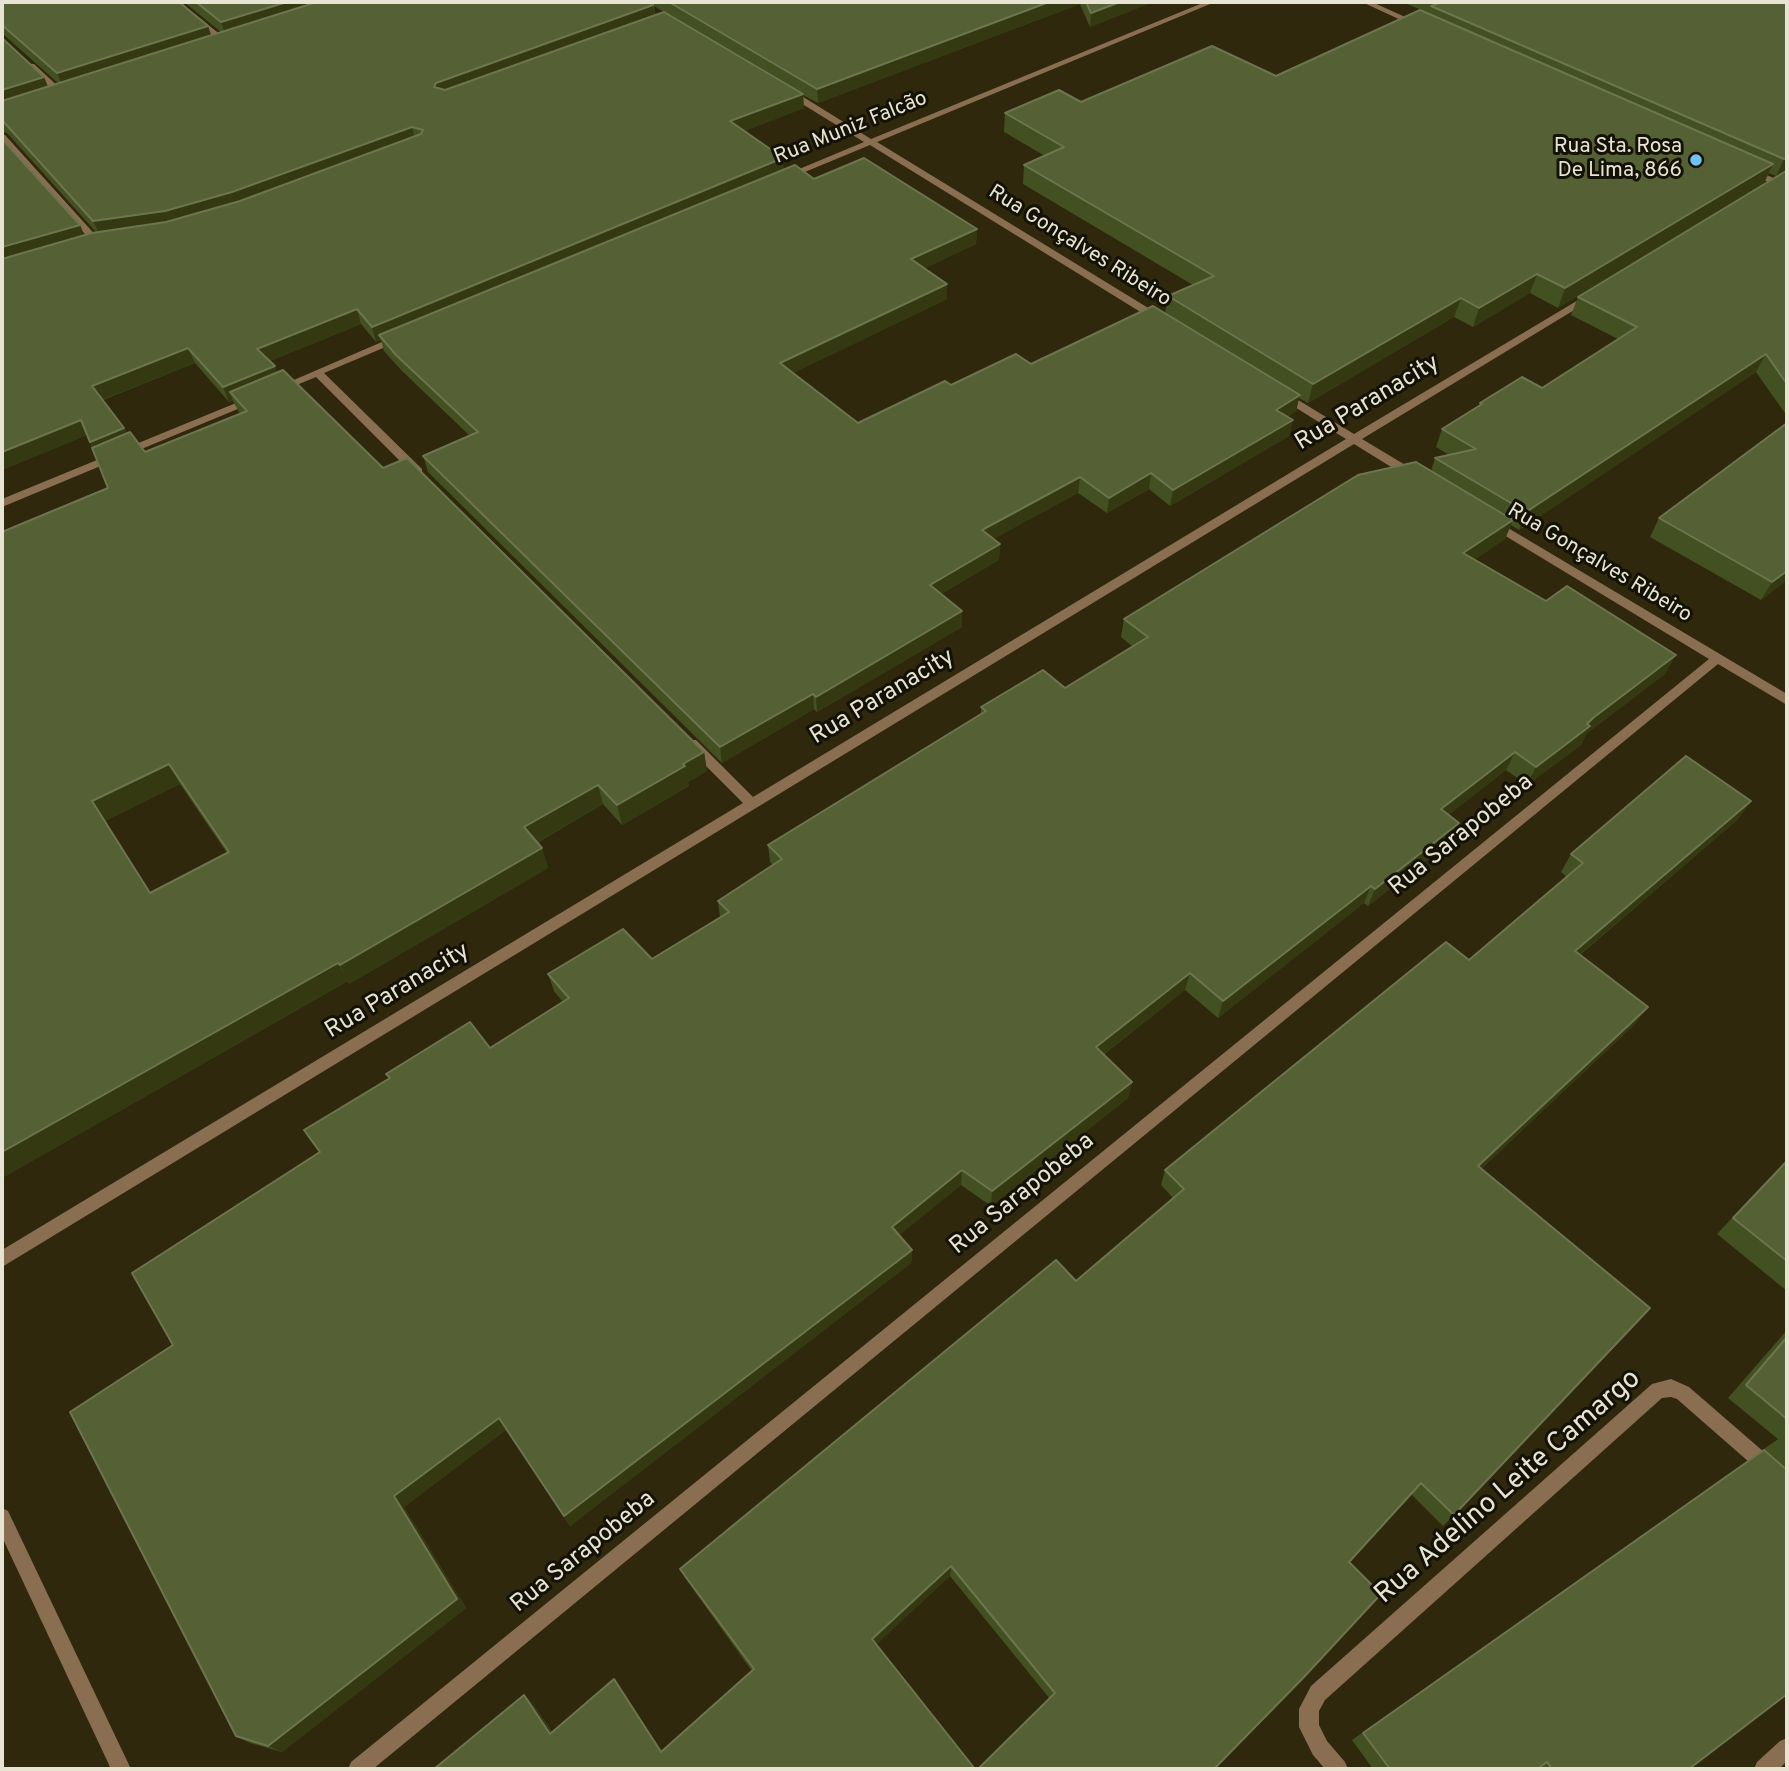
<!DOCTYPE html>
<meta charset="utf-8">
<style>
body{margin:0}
#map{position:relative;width:1789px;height:1771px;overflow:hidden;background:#2f280d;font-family:Overpass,sans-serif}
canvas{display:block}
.frame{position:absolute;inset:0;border:4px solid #e8e4d4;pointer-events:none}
</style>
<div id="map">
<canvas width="1789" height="1771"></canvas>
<div class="frame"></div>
</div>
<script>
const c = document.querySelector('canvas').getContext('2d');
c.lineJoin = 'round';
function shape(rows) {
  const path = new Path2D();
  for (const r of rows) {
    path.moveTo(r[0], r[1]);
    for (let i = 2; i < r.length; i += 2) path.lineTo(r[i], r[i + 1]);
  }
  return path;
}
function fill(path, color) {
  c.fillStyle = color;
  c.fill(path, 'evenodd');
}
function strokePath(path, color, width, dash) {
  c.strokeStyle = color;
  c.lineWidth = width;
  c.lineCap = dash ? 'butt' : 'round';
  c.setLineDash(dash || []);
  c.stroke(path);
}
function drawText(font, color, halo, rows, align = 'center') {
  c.font = font + ' Overpass,sans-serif';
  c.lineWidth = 6;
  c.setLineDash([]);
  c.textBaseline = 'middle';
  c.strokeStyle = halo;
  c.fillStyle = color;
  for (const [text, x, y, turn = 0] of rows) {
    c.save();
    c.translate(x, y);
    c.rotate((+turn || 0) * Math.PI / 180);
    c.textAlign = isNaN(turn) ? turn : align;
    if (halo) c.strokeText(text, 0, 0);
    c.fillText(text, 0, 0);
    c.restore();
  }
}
fill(shape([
 [171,2,180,2,227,40,227,44,221,44,171,2],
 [1205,2,1215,2,877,142,1163,317,1163,321,1155,321,870,145,788,179,780,177,864,142,786,94,786,90,792,90,871,139,1205,2],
 [1362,2,1372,2,1425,26,1418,28,1362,2],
 [28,64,34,64,64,92,64,96,58,96,28,68,28,64],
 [2,134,5,135,99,239,107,239,107,243,94,244,2,142,2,134],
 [1747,169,1753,169,1787,184,1787,190,1747,173,1747,169],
 [1590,293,1595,296,1594,298,1362,439,1417,472,1417,478,1409,478,1354,444,2,1267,2,1250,743,803,686,746,684,743,686,740,696,740,753,797,1346,439,1277,396,1277,392,1285,392,1354,434,1590,293],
 [398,335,402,336,402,340,324,373,422,469,422,475,418,476,414,475,316,377,282,391,274,391,273,389,398,335],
 [253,396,257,397,257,401,2,507,2,499,253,396],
 [1493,519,1787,694,1787,705,1718,664,373,1769,348,1769,351,1762,1709,659,1489,526,1487,523,1493,519],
 [1671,1379,1689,1387,1787,1472,1787,1493,1781,1490,1677,1399,1671,1397,1662,1398,1325,1700,1319,1711,1319,1725,1327,1741,1345,1762,1348,1769,1325,1769,1313,1755,1299,1727,1299,1709,1311,1686,1652,1384,1671,1379],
 [1787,1738,1787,1761,1779,1769,1754,1769,1757,1762,1780,1741,1787,1738]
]), '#8a6e51');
fill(shape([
 [2,1508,8,1511,131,1769,111,1769,2,1537,2,1508]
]), '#8a6e51');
fill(shape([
 [2,2,211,35,221,32,184,2,1153,2,1090,27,1080,4,818,103,803,95,804,108,744,131,784,170,977,229,976,244,925,268,947,299,793,373,858,423,951,385,1031,364,1165,313,1168,296,1193,285,1023,184,1024,165,1045,156,1004,132,1005,113,1276,76,1429,14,1429,13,1402,2,1787,2,1787,416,1756,372,1519,530,1511,525,1505,539,1475,559,1666,673,1586,734,1581,745,1527,785,1506,770,1448,815,1459,823,1451,841,1368,906,1364,903,1218,1018,1185,990,1103,1055,1132,1082,1128,1098,991,1206,961,1185,899,1235,912,1250,911,1263,570,1526,507,1429,404,1507,466,1608,282,1752,250,1743,236,1736,173,1345,319,1152,304,1130,389,1079,386,1074,490,1048,563,1002,554,991,548,974,652,959,720,917,718,901,773,865,770,862,768,845,981,714,981,707,1065,688,1133,647,1121,637,1124,619,1431,471,1435,458,1449,455,1436,447,1442,429,1479,407,1480,403,1542,388,1618,339,1571,315,1578,297,1780,174,1776,176,1769,173,1764,183,1558,308,1530,293,1473,327,1454,317,1308,403,1299,398,1296,411,1287,417,1293,420,1289,436,1170,506,1149,489,1107,513,1078,493,993,539,1000,544,999,560,941,594,962,611,962,627,817,712,814,709,722,763,428,472,423,456,470,436,401,370,384,351,381,340,376,342,361,324,270,361,277,372,383,468,704,752,707,771,688,782,689,786,622,825,603,804,537,843,542,848,548,868,349,984,348,981,2,1178,108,488,87,435,2,470,80,225,84,235,96,232,7,133,2,132,2,38,44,77,48,87,58,83,4,35,2,35],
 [654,6,664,12,655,15],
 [195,363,229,402,233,401,240,414,145,452,127,433,124,428,103,400],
 [180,784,227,853,150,893,105,821],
 [1659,518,1787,580,1761,600,1650,537],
 [1751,801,1738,819,1580,955,1636,1023,1481,1169,1454,1515,1443,1526,1411,1494,1050,1699,950,1576,876,1644,975,1769,434,1769,524,1695,532,1703,552,1732,614,1679,662,1751,752,1671,685,1578,680,1569,1076,1281,1173,1198,1161,1185,1165,1170,1469,960,1567,877,1561,872,1571,854],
 [1787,1160,1787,1291,1717,1234],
 [1787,1330,1787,1469,1764,1449,1778,1439,1728,1398],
 [1746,1462,1689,1769,1373,1769,1352,1740]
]), '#435022');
fill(shape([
 [287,2,336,2,226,36,221,22],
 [1049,2,1080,2,1080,4,818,103,817,89],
 [1120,2,1153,2,1090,27,1091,13],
 [653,5,655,19,439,98,434,87,436,83],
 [208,26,213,40,63,87,57,73],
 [44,77,50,92,2,106,2,90],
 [803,94,804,108,731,136,730,121],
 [412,127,416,142,237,206,100,236,93,221],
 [1787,157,1787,172,1776,176,1784,159],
 [783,158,784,173,379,335,381,340,376,342,372,327],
 [1773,164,1764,183,1558,308,1565,288],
 [80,225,86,240,2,264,2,247],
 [977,229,976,244,911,275,911,259],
 [1537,274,1530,293,1473,327,1479,308],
 [947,284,947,299,781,379,780,363],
 [1461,298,1454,317,1308,403,1313,384],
 [357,309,361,324,263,364,257,349],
 [188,348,195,363,99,401,92,386],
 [1766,354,1756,372,1519,530,1526,512],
 [275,366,281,381,230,392,233,401,229,402,223,387],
 [1300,395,1296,411,1272,425,1276,410],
 [81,420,88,435,2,470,2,452],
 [1293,420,1289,436,1170,506,1173,490],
 [124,428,132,443,97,457,90,442],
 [1151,473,1149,489,1107,513,1109,498],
 [1080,477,1078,493,981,546,982,530],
 [1513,520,1505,539,1456,571,1463,553],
 [1000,544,999,560,929,601,930,585],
 [1787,571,1787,580,1761,600,1772,582],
 [962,611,962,627,817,712,816,697],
 [1676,655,1666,673,1586,734,1581,745,1527,785,1536,767,1593,718],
 [813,694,814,709,722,763,720,747],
 [704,752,707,771,688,782,689,786,622,825,617,805,683,764],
 [1515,752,1506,770,1433,827,1441,809],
 [169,764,180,784,105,821,92,801],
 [598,785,603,804,529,847,524,827],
 [1751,801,1738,819,1564,968,1575,951],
 [1459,823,1451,841,1368,906,1375,889],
 [542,848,548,868,349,984,340,965],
 [1371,886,1364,903,1218,1018,1223,1001],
 [338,963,348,981,2,1178,2,1152],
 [1190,973,1185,990,1092,1063,1096,1047],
 [1648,1007,1636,1023,1468,1181,1478,1166],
 [1132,1082,1128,1098,991,1206,992,1191],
 [962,1170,961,1185,892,1241,892,1227],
 [912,1250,911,1263,570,1526,564,1516],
 [499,1418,507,1429,404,1507,466,1608,282,1752,268,1746,394,1496],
 [951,1566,950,1576,873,1648,872,1639],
 [614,1679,620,1686,666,1758,661,1752],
 [524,1695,532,1703,557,1741,550,1734]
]), '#343912');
const building = shape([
 [2,2,179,2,208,26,57,73,2,25,2,2],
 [196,2,287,2,221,22,196,2],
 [317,2,648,2,653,5,436,83,434,87,445,90,664,12,803,94,730,121,783,158,372,327,357,309,257,349,275,366,223,387,188,348,92,386,124,428,90,442,81,420,2,452,2,259,92,233,166,222,240,201,421,134,423,130,412,127,232,192,165,211,93,221,2,120,2,101,317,2],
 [669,2,1049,2,817,89,669,2],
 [1086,2,1120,2,1091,13,1086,2],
 [1442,2,1787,2,1787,157,1784,159,1431,6,1442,2],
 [1420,10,1773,164,1565,288,1537,274,1479,308,1461,298,1313,384,1168,296,1214,276,1024,165,1064,147,1005,113,1059,90,1081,102,1212,46,1276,76,1420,10],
 [2,38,44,77,2,90,2,38],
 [2,139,80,225,2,247,2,139],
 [864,158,977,229,911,259,947,284,780,363,858,423,945,381,951,385,1016,354,1031,364,1153,306,1300,395,1276,410,1293,420,1173,490,1151,473,1109,498,1080,477,982,530,1000,544,930,585,962,611,816,697,813,694,720,747,423,456,478,432,396,355,379,335,795,165,814,179,864,158],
 [1786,171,1787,171,1787,384,1766,354,1526,512,1435,458,1476,449,1442,429,1482,404,1480,403,1522,377,1542,388,1637,327,1578,297,1786,171],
 [283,370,383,468,407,458,704,752,683,764,685,766,617,805,598,785,524,827,542,848,340,965,338,963,2,1152,2,532,108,488,92,448,130,432,145,452,247,411,230,392,283,370],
 [169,764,229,852,150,893,92,801,169,764],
 [1787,423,1787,571,1772,582,1659,518,1787,423],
 [1416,462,1513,520,1463,553,1546,601,1567,586,1676,655,1593,718,1587,724,1590,726,1536,767,1515,752,1441,809,1459,823,1375,889,1371,886,1223,1001,1190,973,1096,1047,1132,1082,992,1191,962,1170,892,1227,912,1250,564,1516,499,1418,394,1496,457,1599,268,1746,236,1736,70,1412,173,1345,132,1273,320,1152,304,1130,390,1078,386,1074,470,1022,490,1048,569,998,548,974,623,929,652,959,729,912,718,901,782,859,768,845,986,711,981,707,1043,670,1065,688,1148,637,1124,619,1358,475,1416,462],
 [1686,756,1751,801,1575,951,1648,1007,1478,1166,1650,1308,1454,1515,1421,1483,1349,1562,1381,1594,1304,1677,1214,1769,978,1769,1055,1693,951,1566,872,1639,975,1769,434,1769,524,1695,550,1734,614,1679,661,1752,754,1669,680,1569,1056,1260,1076,1281,1184,1189,1165,1170,1446,942,1469,960,1583,863,1571,854,1686,756],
 [1787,1161,1787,1261,1733,1218,1787,1161],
 [1787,1337,1787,1419,1746,1385,1787,1337],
 [1764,1450,1787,1470,1787,1694,1689,1769,1552,1769,1547,1762,1537,1769,1390,1769,1363,1733,1764,1450]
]);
fill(building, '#556035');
strokePath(building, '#6c754e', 2);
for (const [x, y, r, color] of [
 [1696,160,7,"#70c2f4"]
]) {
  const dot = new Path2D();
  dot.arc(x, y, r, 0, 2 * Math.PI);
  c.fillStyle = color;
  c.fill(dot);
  strokePath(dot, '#141106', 2.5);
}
drawText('21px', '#e8e4d4', '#141106', [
 ["Rua Muniz Falcão",851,129,-22],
 ["Rua Gonçalves Ribeiro",1079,247,32],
 ["Rua Gonçalves Ribeiro",1599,564,31]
]);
drawText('21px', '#e8e4d4', '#141106', [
 ["Rua Sta. Rosa",1682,148],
 ["De Lima, 866",1682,172]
], 'right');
drawText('24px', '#e8e4d4', '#141106', [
 ["Rua Paranacity",1368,404,-31],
 ["Rua Paranacity",883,698,-31],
 ["Rua Sarapobeba",1462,836,-39],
 ["Rua Paranacity",398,992,-31],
 ["Rua Sarapobeba",1023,1195,-39],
 ["Rua Sarapobeba",584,1553,-39]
]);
drawText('28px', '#e8e4d4', '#141106', [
 ["Rua Adelino Leite Camargo",1509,1488,-41]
]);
</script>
